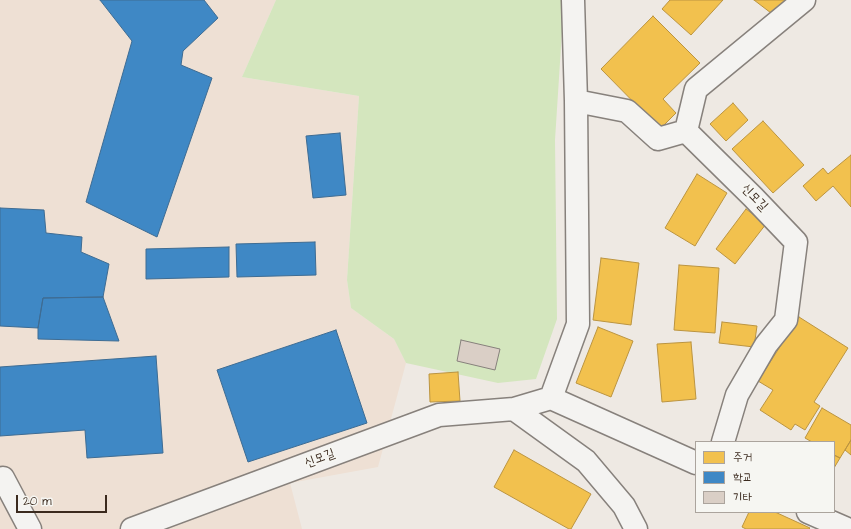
<!DOCTYPE html>
<meta charset="utf-8">
<style>
body{margin:0}
#map{position:relative;width:851px;height:529px;overflow:hidden;background:#eee9e3;font-family:"Architects Daughter","Poor Story",sans-serif}
canvas{display:block}
.legend{position:absolute;left:695px;top:441px;width:140px;height:72px;box-sizing:border-box;background:#f6f6f2;border:1px solid #aba49d;margin:0;padding:5px 7px;list-style:none;font-size:12px;color:#3b2a1e}
.legend li{display:flex;align-items:center;gap:8px;height:20px}
.legend b{width:20px;border:1px solid #aba49d}
.scale{position:absolute;left:16px;top:495px;width:91px;height:18px;box-sizing:border-box;border:2px solid #3b2a1e;border-top:0;padding-left:5px;font-size:12px;line-height:14px;white-space:nowrap;color:#3b2a1e;-webkit-text-stroke:3px #f6f6f2;paint-order:stroke}
</style>
<div id="map">
<canvas width="851" height="529"></canvas>
<ul class="legend">
<li><b style="height:11px;background:#f2c14e"></b>주거</li>
<li><b style="height:11px;background:#3f88c5"></b>학교</li>
<li><b style="height:11px;background:#dacfc6"></b>기타</li>
</ul>
<div class="scale">20 m</div>
</div>
<script>
const c = document.querySelector('canvas').getContext('2d');
c.lineJoin = 'round';
function fill(path, color) {
  c.fillStyle = color;
  c.fill(path, 'evenodd');
}
function shape(rows) {
  const path = new Path2D();
  for (const r of rows) {
    path.moveTo(r[0], r[1]);
    for (let i = 2; i < r.length; i += 2) path.lineTo(r[i], r[i + 1]);
  }
  return path;
}
function strokePath(path, color, width, dash) {
  c.strokeStyle = color;
  c.lineWidth = width;
  c.lineCap = dash ? 'butt' : 'round';
  c.setLineDash(dash || []);
  c.stroke(path);
}
function drawText(font, color, halo, rows, align = 'center') {
  c.font = font + ' "Architects Daughter","Poor Story",sans-serif';
  c.lineWidth = 4;
  c.setLineDash([]);
  c.textBaseline = 'middle';
  c.strokeStyle = halo;
  c.fillStyle = color;
  for (const [text, x, y, turn = 0] of rows) {
    c.save();
    c.translate(x, y);
    c.rotate((+turn || 0) * Math.PI / 180);
    c.textAlign = isNaN(turn) ? turn : align;
    if (halo) c.strokeText(text, 0, 0);
    c.fillText(text, 0, 0);
    c.restore();
  }
}
fill(shape([
 [0,0,276,0,242,77,359,96,347,280,351,308,394,339,406,363,378,467,290,483,302,529,0,529]
]), '#eee0d4');
fill(shape([
 [276,0,564,0,555,140,557,319,536,379,498,383,406,363,394,339,351,308,347,280,359,96,242,77]
]), '#d4e6be');
const homes = shape([
 [670,0,723,0,691,35,662,9,670,0],
 [754,0,787,0,771,13,754,0],
 [653,16,700,63,663,99,676,113,660,129,601,69,653,16],
 [733,103,748,120,726,141,710,124,733,103],
 [763,121,804,165,773,193,732,149,763,121],
 [851,155,851,207,833,186,816,201,803,186,823,168,828,174,851,155],
 [697,174,727,193,695,246,665,228,697,174],
 [746,209,766,224,735,264,716,249,746,209],
 [601,258,639,263,631,325,593,320,601,258],
 [679,265,719,268,715,333,674,330,679,265],
 [799,317,848,348,814,402,820,406,805,430,795,424,791,430,760,410,773,390,758,381,799,317],
 [722,322,757,326,754,347,719,343,722,322],
 [598,327,633,341,611,397,576,383,598,327],
 [691,342,696,399,662,402,657,344,691,342],
 [458,372,460,401,430,402,429,374,458,372],
 [822,408,851,425,851,440,840,458,834,455,834,442,812,442,805,438,822,408],
 [851,440,851,455,845,450,851,440],
 [514,450,591,494,571,529,569,529,494,487,514,450],
 [834,455,840,458,834,468,834,455],
 [749,512,775,512,810,528,809,529,746,529,742,527,749,512]
]);
fill(homes, '#f2c14e');
strokePath(homes, '#bb9440', 1);
const schools = shape([
 [100,0,204,0,218,18,183,51,181,65,212,78,157,237,86,202,132,41,100,0],
 [340,133,346,195,313,198,306,136,340,133],
 [0,208,44,210,46,233,82,237,81,252,109,264,103,297,43,298,38,328,0,326,0,208],
 [315,242,316,275,237,277,236,244,315,242],
 [229,247,229,277,146,279,146,249,229,247],
 [103,297,119,341,38,339,38,328,43,298,103,297],
 [336,330,367,423,248,462,217,370,336,330],
 [156,356,163,453,87,458,85,430,0,436,0,367,156,356]
]);
fill(schools, '#3f88c5');
strokePath(schools, '#3e6c93', 1);
const building = shape([
 [461,340,500,349,495,370,457,361,461,340]
]);
fill(building, '#dacfc6');
strokePath(building, '#87817c', 1);
const minor = shape([
 [576,101,627,111,658,139,686,131],
 [551,398,578,324,576,101,573,0],
 [514,409,586,461,624,506,636,529],
 [723,442,737,395,766,345,786,320,796,242,753,197,686,131,696,89,804,0],
 [3,478,30,529],
 [808,512,847,529],
 [132,529,439,415,514,409,551,398,696,463]
]);
strokePath(minor, '#87817c', 25);
strokePath(minor, '#f4f3f1', 22);
drawText('13px', '#3b2a1e', '#f6f6f2', [
 ["신모길",754,198,46],
 ["신모길",320,459,-20]
]);
</script>
